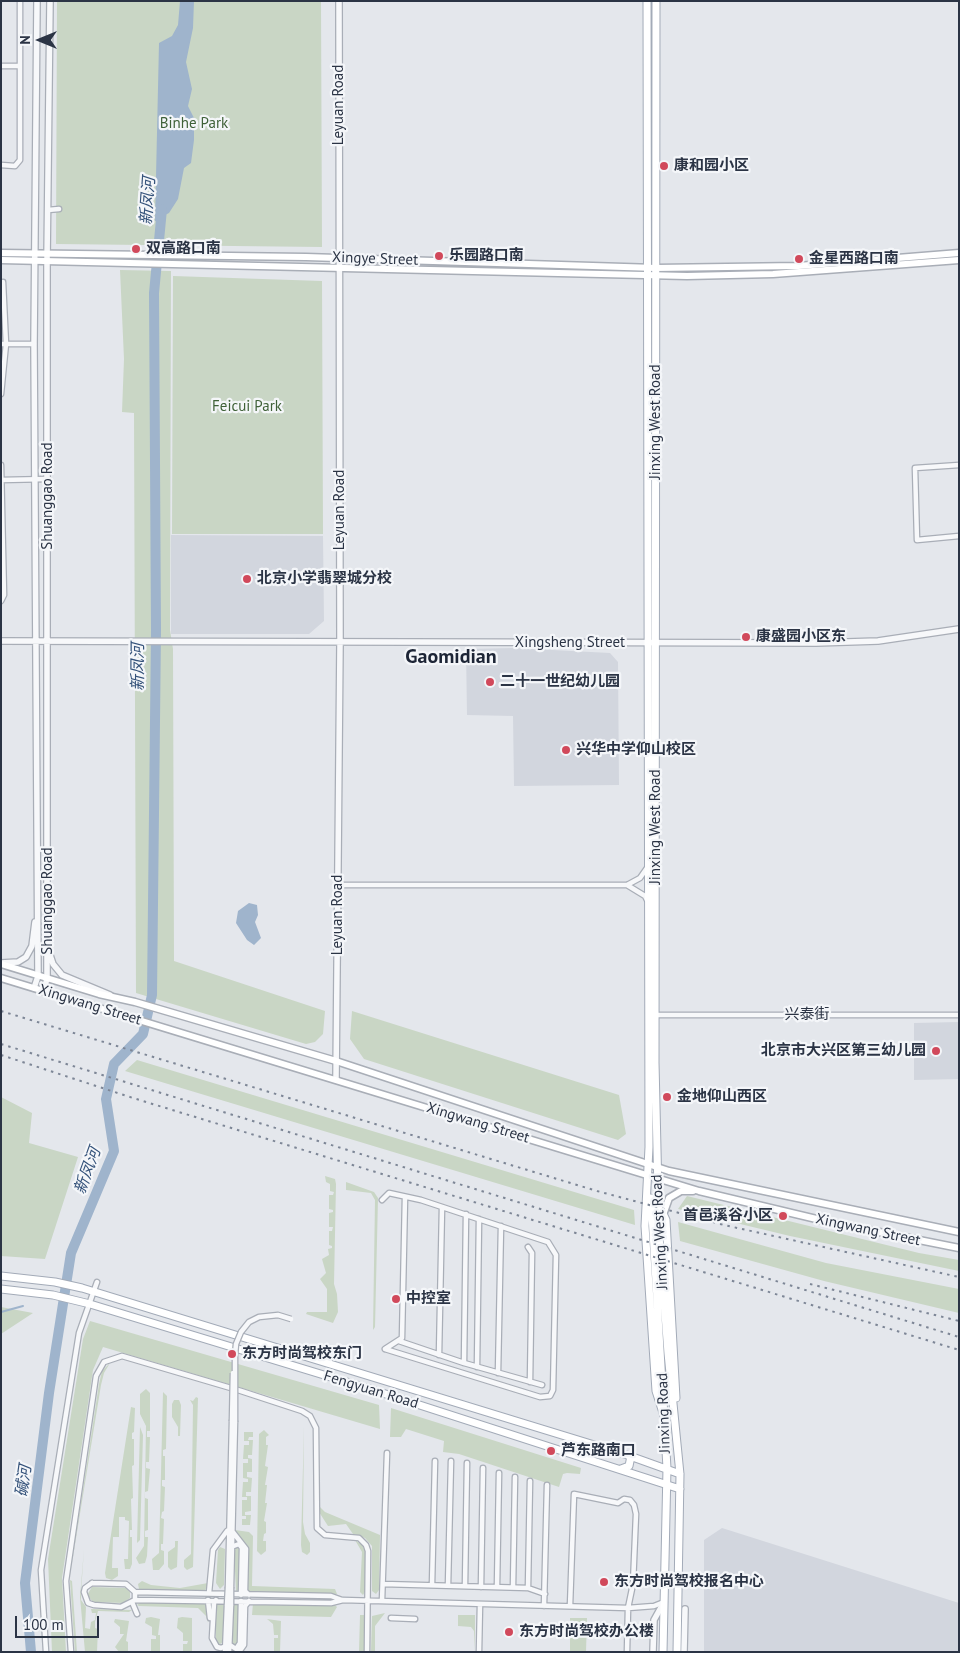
<!DOCTYPE html>
<meta charset="utf-8">
<style>
body{margin:0}
#map{position:relative;width:960px;height:1653px;overflow:hidden;background:#e4e7ec;font-family:"PT Sans",sans-serif}
canvas{display:block}
.frame{position:absolute;inset:0;border:2px solid #2b3445;pointer-events:none}
.north{position:absolute;left:15px;top:15px;width:50px;height:50px;-webkit-text-stroke:4px #f4f6f9;paint-order:stroke;rotate:270deg;font-size:14px;font-weight:700;line-height:20px;text-align:center;color:#2b3445}
.north::after{content:'';display:block;margin:auto;width:18px;height:22px;background:#2b3445;clip-path:polygon(50% 0,100% 100%,50% 72%,0 100%)}
.scale{position:absolute;left:15px;top:1616px;width:84px;height:22px;box-sizing:border-box;border:2px solid #2b3445;border-top:0;padding-left:6px;font-size:15px;line-height:18px;white-space:nowrap;color:#2b3445;-webkit-text-stroke:4px #f4f6f9;paint-order:stroke}
</style>
<div id="map">
<canvas width="960" height="1653"></canvas>
<div class="frame"></div>
<div class="north">N</div>
<div class="scale">100 m</div>
</div>
<script>
const c = document.querySelector('canvas').getContext('2d');
c.lineJoin = 'round';
function fill(path, color) {
  c.fillStyle = color;
  c.fill(path, 'evenodd');
}
function shape(rows) {
  const path = new Path2D();
  for (const r of rows) {
    path.moveTo(r[0], r[1]);
    for (let i = 2; i < r.length; i += 2) path.lineTo(r[i], r[i + 1]);
  }
  return path;
}
function strokePath(path, color, width, dash) {
  c.strokeStyle = color;
  c.lineWidth = width;
  c.lineCap = dash ? 'butt' : 'round';
  c.setLineDash(dash || []);
  c.stroke(path);
}
function drawText(font, color, halo, rows, align = 'center') {
  c.font = font + ' "PT Sans","Noto Sans SC",sans-serif';
  c.lineWidth = 4.5;
  c.setLineDash([]);
  c.textBaseline = 'middle';
  c.strokeStyle = halo;
  c.fillStyle = color;
  for (const [text, x, y, turn = 0] of rows) {
    c.save();
    c.translate(x, y);
    c.rotate((+turn || 0) * Math.PI / 180);
    c.textAlign = isNaN(turn) ? turn : align;
    if (halo) c.strokeText(text, 0, 0);
    c.fillText(text, 0, 0);
    c.restore();
  }
}
fill(shape([
 [171,535,323,536,324,621,309,634,171,634],
 [514,648,610,653,618,662,619,785,514,786,513,716,467,715,466,649],
 [959,1022,959,1079,914,1080,914,1023],
 [722,1528,959,1603,959,1652,704,1652,704,1540]
]), '#d2d6de');
fill(shape([
 [57,1,321,1,322,247,56,244],
 [120,270,171,271,170,630,173,649,174,961,325,1011,323,1034,315,1042,306,1044,136,993,134,413,122,412,124,359],
 [173,276,322,281,323,534,172,534],
 [352,1011,619,1095,626,1134,618,1140,364,1059,350,1039],
 [137,1060,634,1210,635,1225,125,1071],
 [1,1097,32,1113,29,1143,78,1157,45,1259,1,1256],
 [325,1176,335,1179,336,1184,334,1284,337,1294,338,1312,333,1323,306,1314,307,1312,327,1312,327,1289,320,1279,326,1273,322,1259,329,1255,328,1249,332,1248,332,1246,329,1245,329,1231,332,1231,333,1227,329,1227,329,1213,333,1212,333,1210,329,1209,329,1195,333,1195,334,1192,330,1191,330,1184,326,1182],
 [346,1182,374,1192,378,1198,375,1327,373,1330,375,1200,371,1193,346,1190],
 [687,1196,919,1253,959,1260,959,1271,790,1236,678,1209],
 [678,1222,826,1263,959,1289,959,1313,824,1281,680,1241],
 [1,1307,33,1313,1,1334],
 [90,1321,379,1405,380,1429,103,1347,93,1370,62,1578,66,1652,52,1652,48,1559,83,1339],
 [110,1363,104,1373,101,1385,70,1575,99,1384,102,1371],
 [146,1389,150,1393,150,1431,147,1431,147,1437,150,1437,149,1462,146,1462,146,1468,150,1469,148,1491,145,1492,145,1498,148,1499,148,1530,145,1531,145,1537,148,1537,147,1556,145,1563,139,1564,136,1558,144,1546,146,1426,140,1414,140,1394],
 [163,1392,167,1396,166,1449,163,1450,163,1456,165,1456,165,1480,162,1480,162,1486,165,1487,164,1511,162,1512,161,1518,164,1519,163,1544,161,1544,161,1550,164,1551,164,1564,159,1570,153,1570,152,1559,159,1553],
 [196,1397,198,1398,193,1567,187,1570,184,1567,184,1560,191,1554,193,1405,190,1400,193,1401],
 [179,1400,181,1405,180,1436,178,1436,178,1427,172,1417,172,1404,174,1400],
 [131,1407,135,1408,134,1432,132,1433,132,1439,134,1439,134,1465,132,1466,133,1498,131,1499,132,1530,130,1530,130,1537,132,1537,132,1564,130,1569,125,1569,124,1559,128,1559,129,1521,125,1520,125,1517,119,1517,119,1537,113,1537,112,1568,118,1568,118,1576,112,1580,106,1578,105,1573],
 [391,1408,581,1468,580,1474,567,1473,563,1474,559,1487,459,1454,443,1452,444,1441,406,1429,401,1437,390,1437],
 [304,1426,303,1522,305,1534,310,1543,310,1552,307,1555,302,1552,301,1545],
 [140,1427,143,1435,140,1540,137,1543],
 [264,1430,269,1435,266,1437,266,1445,268,1445,265,1466,268,1467,265,1485,267,1485,265,1503,267,1503,264,1521,266,1522,266,1533,264,1534,263,1541,266,1541,266,1551,261,1555,257,1551,259,1434],
 [244,1432,253,1432,253,1437,249,1437,248,1440,253,1440,252,1455,248,1455,248,1458,252,1459,252,1472,247,1472,247,1477,252,1478,251,1492,246,1492,246,1496,251,1496,251,1511,245,1512,245,1515,251,1515,250,1525,242,1525,242,1519,246,1519,246,1516,242,1516,242,1500,247,1500,247,1497,242,1497,243,1482,248,1482,248,1479,243,1478,243,1463,248,1463,248,1459,243,1459,244,1445,249,1445,249,1441,244,1441],
 [319,1506,325,1512,380,1535,379,1590,376,1594,372,1591,372,1546,365,1538,353,1534,346,1524,328,1526,319,1512],
 [235,1530,249,1532,253,1536,252,1586,335,1589,337,1594,251,1592,247,1590,249,1549],
 [355,1540,362,1545,366,1552,365,1592,363,1595,360,1592,362,1552],
 [175,1541,178,1541,177,1567,171,1570,168,1567,168,1552,175,1547],
 [220,1547,225,1549,224,1585,220,1589,216,1583,218,1550],
 [237,1547,240,1550,239,1590,236,1591,234,1551],
 [84,1549,81,1592,81,1600,86,1607,85,1628,90,1629,91,1622,95,1620,96,1613,92,1613,91,1609,132,1610,129,1612,98,1611,95,1622,95,1628,98,1629,97,1652,85,1652,80,1597],
 [70,1580,72,1581,77,1652,75,1652],
 [142,1581,151,1585,180,1588,208,1583,205,1591,142,1590,139,1589,138,1584],
 [92,1587,126,1588,130,1592,130,1598,123,1603,93,1602,87,1595],
 [141,1602,206,1603,208,1623,206,1616,198,1608,139,1606,137,1605],
 [220,1603,225,1604,224,1641,219,1645,216,1640,215,1605],
 [253,1603,335,1605,337,1607,331,1617,252,1615],
 [233,1605,238,1605,239,1607,239,1640,237,1645,233,1646],
 [385,1613,375,1626,375,1652,371,1652,372,1616],
 [360,1615,364,1615,364,1652,359,1652],
 [458,1615,475,1615,475,1652,474,1631,471,1627,458,1626],
 [151,1617,160,1619,158,1635,160,1635,160,1652,151,1652,151,1639,156,1639,156,1636,152,1635,152,1627,145,1623,146,1618],
 [182,1617,192,1618,192,1652,183,1652,183,1644,187,1644,188,1641,183,1641,183,1633,177,1628,178,1618],
 [570,1618,587,1618,586,1652,570,1652],
 [115,1619,129,1621,126,1641,128,1642,128,1652,119,1652,115,1647,124,1634,120,1634,120,1627,114,1622],
 [267,1619,281,1621,280,1652,274,1652,274,1638,278,1638,278,1635,274,1635,273,1624]
]), '#c9d6c5');
fill(shape([
 [180,1,194,1,193,28,186,62,192,89,188,106,194,118,194,140,191,163,184,168,178,199,169,213,163,216,163,221,155,221,159,43,172,36,178,25],
 [249,903,257,905,258,915,255,922,261,938,254,945,247,940,236,923,238,911]
]), '#9fb4cc');
strokePath(shape([
 [1,1312,23,1306]
]), '#9fb4cc', 2);
strokePath(shape([
 [31,1652,25,1583,49,1393,71,1253,114,1151,106,1099,114,1064,143,1034,152,995,156,630,154,293,162,209]
]), '#9fb4cc', 10);
const minor = shape([
 [1,66,20,66],
 [1,165,15,166,20,160,20,1],
 [48,210,59,209],
 [1,344,34,344],
 [1,394,6,344,3,282],
 [1,465,4,595,1,601],
 [959,465,915,468,917,540,959,536],
 [1,480,48,479],
 [338,885,627,885,640,878,647,868],
 [627,885,645,896,647,900],
 [655,1015,959,1015],
 [382,1200,389,1193,421,1200,548,1242,556,1255,553,1390,550,1396,540,1397,385,1349],
 [528,1247,532,1253,530,1382],
 [399,1341,464,1363,542,1385],
 [385,1349,402,1338,405,1197],
 [439,1355,442,1207],
 [464,1363,466,1214],
 [477,1367,479,1219],
 [498,1373,501,1226],
 [232,1531,246,1549,245,1591,249,1595],
 [231,1547,239,1544,242,1548,241,1595],
 [92,1583,126,1584,135,1592,135,1600,121,1607,94,1605,88,1603,84,1592,85,1588,92,1583],
 [383,1584,528,1588,545,1594],
 [432,1585,435,1461],
 [448,1586,451,1461],
 [465,1586,467,1463],
 [228,1587,232,1421],
 [231,1587,235,1422],
 [481,1587,483,1468],
 [497,1587,499,1473],
 [513,1587,515,1477],
 [528,1588,530,1481],
 [135,1592,331,1596,342,1600],
 [209,1593,213,1550,227,1531],
 [135,1600,331,1603,343,1600,628,1608,654,1606,664,1602],
 [208,1600,210,1618],
 [216,1600,214,1603,212,1638,217,1647,221,1648,226,1646],
 [382,1601,387,1453],
 [132,1602,137,1614],
 [544,1606,547,1485],
 [570,1606,574,1494,618,1503,624,1499,630,1500,634,1505,636,1514,633,1584,628,1608,627,1652],
 [391,1618,415,1619],
 [230,1645,236,1649,240,1643,241,1601],
 [46,1652,41,1570,79,1333,97,1282],
 [71,1652,66,1581,96,1376,104,1362,122,1356,241,1391,302,1411,310,1416,316,1428,317,1528,325,1535,359,1538,366,1545,368,1551,367,1652],
 [225,1652,227,1605],
 [229,1652,231,1605],
 [239,1652,244,1645,245,1606,249,1601],
 [479,1652,480,1604]
]);
const tertiary = shape([
 [1,641,816,643,878,641,959,629],
 [49,952,53,964,62,975,110,995],
 [1,963,18,962,26,957,32,946,35,922],
 [34,988,38,976,34,344,37,1],
 [44,991,47,978,47,260,50,1],
 [336,1079,340,643,339,1],
 [653,1652,654,1620,664,1602],
 [684,1652,685,1609]
]);
const secondary = shape([
 [1,253,306,257,656,268,798,266,959,253],
 [1,260,687,276,773,274,959,260],
 [1,964,99,994,135,1002,336,1061,669,1171,959,1232],
 [1,978,699,1191,829,1222,959,1248],
 [663,1215,669,1198,681,1191,693,1191]
]);
const primary = shape([
 [647,1,649,1147,645,1226,656,1391,664,1416],
 [656,1,655,1062,659,1236,668,1353,680,1474,677,1652],
 [651,1198,667,1468,663,1652],
 [660,1207,666,1220,676,1398],
 [1,1276,55,1282,82,1288,627,1455,680,1474],
 [1,1289,53,1295,90,1304,370,1389,680,1489],
 [621,1469,629,1466,631,1456]
]);
strokePath(minor, '#a9aeb7', 7);
strokePath(tertiary, '#a9aeb7', 8);
strokePath(secondary, '#a9aeb7', 9);
strokePath(primary, '#a3abb8', 9);
strokePath(minor, '#f7f8fa', 4.5);
strokePath(tertiary, '#f7f8fa', 5.5);
strokePath(secondary, '#fff', 6);
strokePath(primary, '#fff', 7);
strokePath(shape([
 [1,1011,597,1191,724,1225,959,1277],
 [1,1044,959,1337],
 [1,1055,133,1098,959,1350],
 [810,1284,959,1321]
]), '#7d8696', 2, [2.5, 5]);
const minorBridge = shape([
 [232,1421,233,1373],
 [235,1422,235,1355,236,1344,241,1332,249,1322,259,1317,278,1315,291,1319],
 [227,1605,228,1587],
 [231,1605,231,1587]
]);
strokePath(minorBridge, '#a9aeb7', 7, []);
strokePath(minorBridge, '#f7f8fa', 4.5);
for (const [x, y, r, color] of [
 [664,166,5,"#d1495b"],
 [136,249,5,"#d1495b"],
 [439,256,5,"#d1495b"],
 [799,259,5,"#d1495b"],
 [247,579,5,"#d1495b"],
 [746,637,5,"#d1495b"],
 [490,682,5,"#d1495b"],
 [566,750,5,"#d1495b"],
 [936,1051,5,"#d1495b"],
 [667,1097,5,"#d1495b"],
 [783,1216,5,"#d1495b"],
 [396,1299,5,"#d1495b"],
 [232,1354,5,"#d1495b"],
 [551,1451,5,"#d1495b"],
 [604,1582,5,"#d1495b"],
 [509,1632,5,"#d1495b"]
]) {
  const dot = new Path2D();
  dot.arc(x, y, r, 0, 2 * Math.PI);
  c.fillStyle = color;
  c.fill(dot);
  strokePath(dot, '#f4f6f9', 2);
}
drawText('15px', '#2b3445', '#f4f6f9', [
 ["Leyuan Road",339,105,-90],
 ["Xingye Street",375,259,2],
 ["Jinxing West Road",656,422,-90],
 ["Shuanggao Road",48,496,-90],
 ["Leyuan Road",340,510,-90],
 ["Xingsheng Street",570,643],
 ["Jinxing West Road",656,827,-90],
 ["Shuanggao Road",48,901,-90],
 ["Leyuan Road",338,915,-90],
 ["Xingwang Street",90,1005,17],
 ["兴泰街",807,1015],
 ["Xingwang Street",478,1123,17],
 ["Xingwang Street",868,1230,12],
 ["Jinxing West Road",660,1232,-93],
 ["Fengyuan Road",371,1390,17],
 ["Jinxing Road",664,1413,-92]
]);
drawText('15px', '#3f6138', '#f4f6f9', [
 ["Binhe Park",194,124],
 ["Feicui Park",247,407]
]);
drawText('bold 15px', '#2b3445', '#f4f6f9', [
 ["康和园小区",674,166],
 ["双高路口南",146,249],
 ["乐园路口南",449,256],
 ["金星西路口南",809,259],
 ["北京小学翡翠城分校",257,579],
 ["康盛园小区东",756,637],
 ["二十一世纪幼儿园",500,682],
 ["兴华中学仰山校区",576,750],
 ["北京市大兴区第三幼儿园",926,1051,"right"],
 ["金地仰山西区",677,1097],
 ["首邑溪谷小区",773,1216,"right"],
 ["中控室",406,1299],
 ["东方时尚驾校东门",242,1354],
 ["芦东路南口",561,1451],
 ["东方时尚驾校报名中心",614,1582],
 ["东方时尚驾校办公楼",519,1632]
], 'left');
drawText('italic 16px', '#34527a', '#f4f6f9', [
 ["新凤河",148,201,-86],
 ["新凤河",138,667,-90],
 ["新凤河",88,1171,-70],
 ["碱河",24,1481,-82]
]);
drawText('bold 20px', '#1d2536', '#f4f6f9', [
 ["Gaomidian",451,657]
]);
</script>
